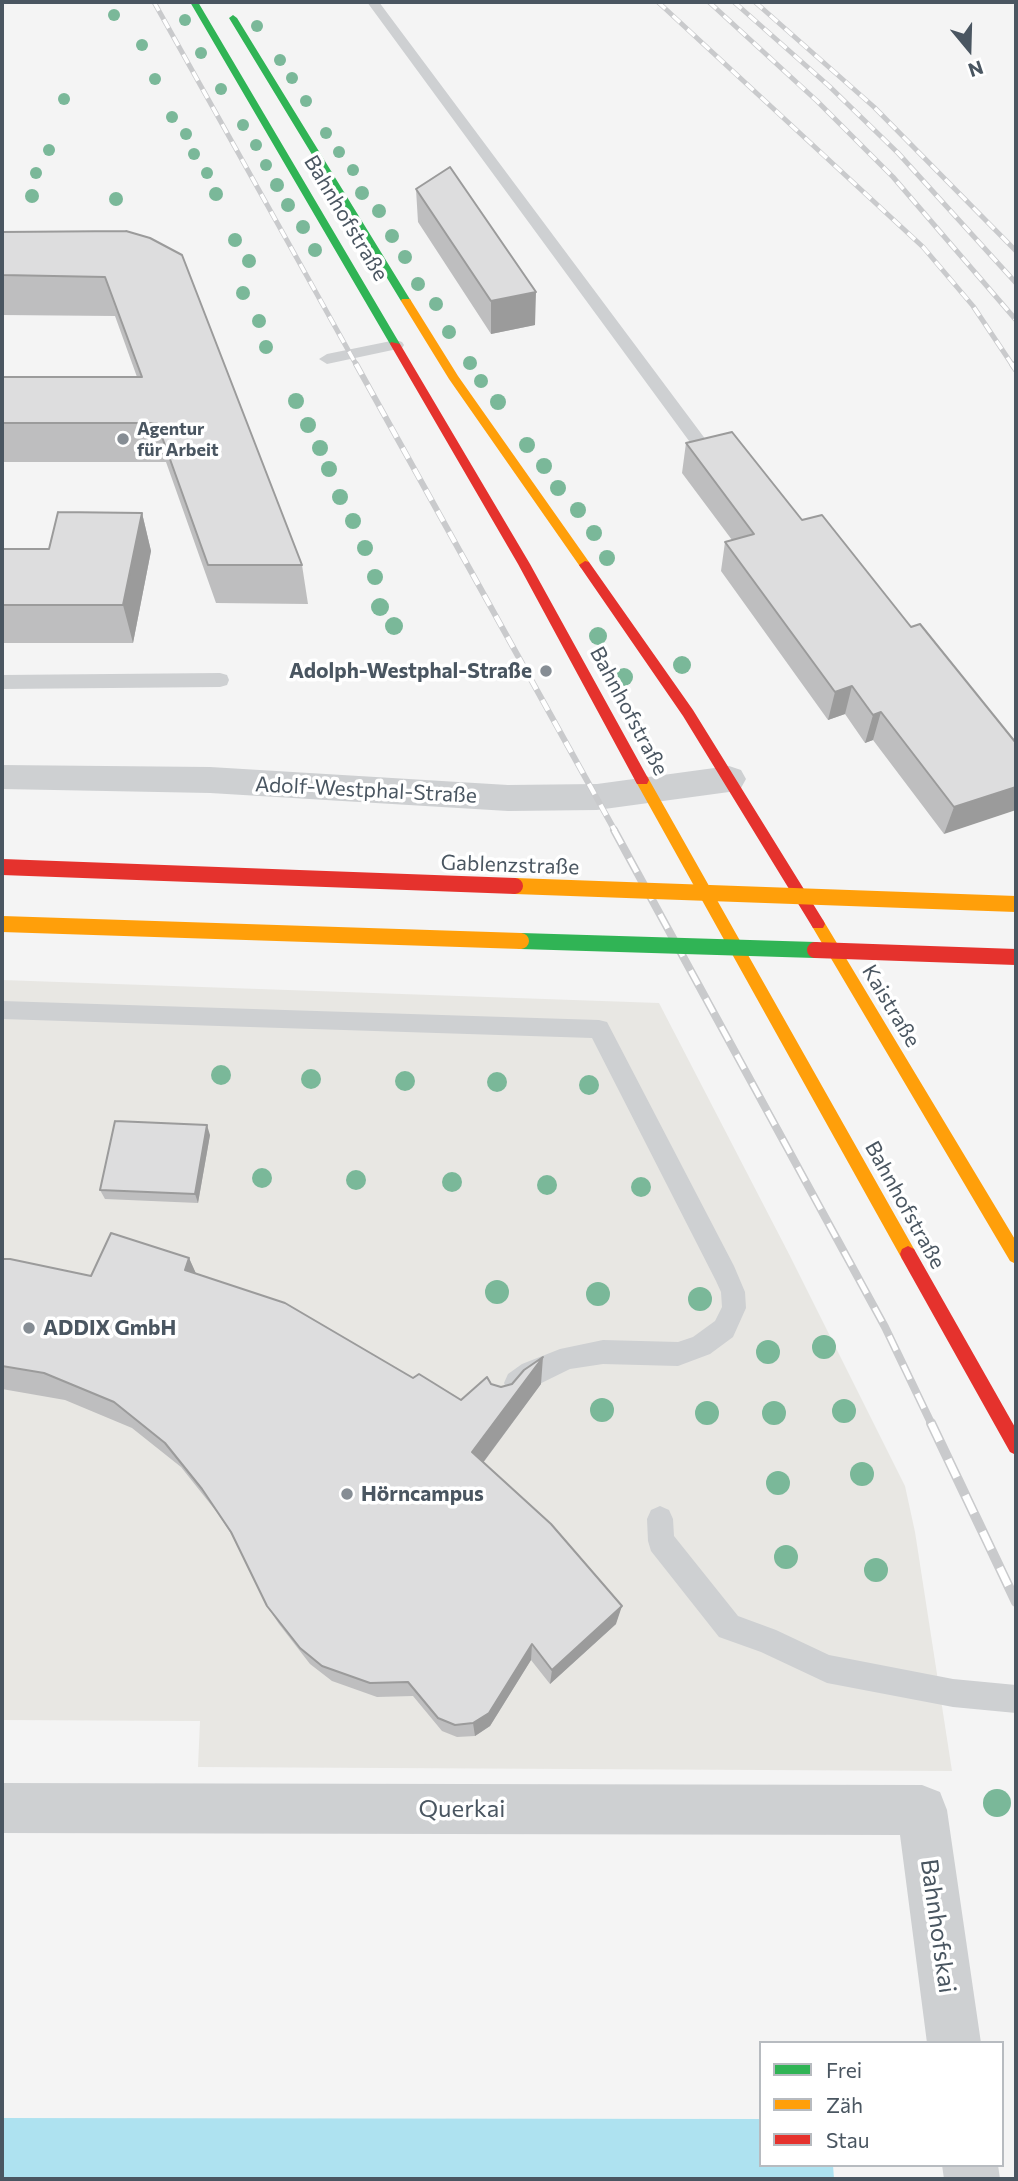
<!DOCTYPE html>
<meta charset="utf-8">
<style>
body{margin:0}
#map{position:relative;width:1018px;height:2181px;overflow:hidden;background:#f4f4f4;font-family:Commissioner,sans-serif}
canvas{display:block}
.frame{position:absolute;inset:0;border:4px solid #4a5661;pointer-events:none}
.legend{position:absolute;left:759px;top:2041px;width:245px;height:126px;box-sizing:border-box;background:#fff;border:2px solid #b7bbc0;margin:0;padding:9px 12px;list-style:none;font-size:21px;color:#4a5661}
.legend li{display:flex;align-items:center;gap:14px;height:35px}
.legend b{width:35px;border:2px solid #b7bbc0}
.north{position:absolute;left:934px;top:14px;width:70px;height:70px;-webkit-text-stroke:5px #fff;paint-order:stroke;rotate:161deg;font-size:19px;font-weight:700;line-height:28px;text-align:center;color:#4a5661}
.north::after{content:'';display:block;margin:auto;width:24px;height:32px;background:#4a5661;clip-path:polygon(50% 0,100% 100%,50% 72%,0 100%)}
</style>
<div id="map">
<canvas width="1018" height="2181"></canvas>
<div class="frame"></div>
<ul class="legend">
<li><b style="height:9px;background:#30b455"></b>Frei</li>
<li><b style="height:9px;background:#ff9f0a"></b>Zäh</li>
<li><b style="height:9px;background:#e5322d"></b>Stau</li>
</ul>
<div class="north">N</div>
</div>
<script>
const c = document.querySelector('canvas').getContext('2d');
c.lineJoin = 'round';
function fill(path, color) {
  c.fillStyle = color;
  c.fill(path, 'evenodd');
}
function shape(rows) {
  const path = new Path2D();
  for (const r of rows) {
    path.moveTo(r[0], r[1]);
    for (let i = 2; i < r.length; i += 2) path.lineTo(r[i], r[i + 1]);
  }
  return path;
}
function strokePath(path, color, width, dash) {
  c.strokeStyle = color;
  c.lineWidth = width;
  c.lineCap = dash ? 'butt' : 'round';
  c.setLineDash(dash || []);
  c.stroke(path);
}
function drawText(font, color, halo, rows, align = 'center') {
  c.font = font + ' Commissioner,sans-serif';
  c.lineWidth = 7;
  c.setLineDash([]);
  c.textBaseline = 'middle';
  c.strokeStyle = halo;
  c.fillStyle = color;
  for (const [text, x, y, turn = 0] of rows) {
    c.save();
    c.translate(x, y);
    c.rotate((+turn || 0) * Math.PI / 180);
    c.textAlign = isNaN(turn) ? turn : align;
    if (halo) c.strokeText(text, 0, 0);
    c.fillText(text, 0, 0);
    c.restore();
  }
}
fill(shape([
 [2,980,659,1003,790,1256,905,1486,915,1532,952,1771,198,1767,200,1721,2,1720]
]), '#e8e7e3');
fill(shape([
 [2,2118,761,2119,761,2165,833,2165,834,2179,2,2179]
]), '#aee2f0');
fill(shape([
 [367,2,379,2,715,452,717,456,715,460,703,460,367,2],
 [396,340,402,342,404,345,402,348,327,364,319,359,327,354,396,340],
 [220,673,227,675,229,680,227,685,220,687,2,689,2,675,220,673],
 [2,1001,599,1020,607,1022,734,1266,745,1292,746,1308,733,1337,710,1354,678,1366,603,1364,570,1369,517,1395,508,1392,504,1383,508,1374,522,1364,560,1349,603,1340,678,1342,693,1337,715,1321,722,1307,721,1292,716,1281,592,1038,2,1019,2,1001],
 [660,1506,669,1510,673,1519,674,1536,738,1616,776,1630,829,1655,953,1679,1016,1685,1016,1713,953,1707,827,1683,761,1652,719,1637,651,1551,648,1541,647,1519,651,1510,660,1506]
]), '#ced0d2');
fill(shape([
 [2,765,210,767,508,785,597,784,729,766,741,770,746,779,741,788,729,792,597,810,508,811,210,793,2,789,2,765],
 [2,1783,922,1785,940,1792,947,1810,981,2043,927,2043,900,1835,2,1833,2,1783],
 [942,2165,998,2165,1000,2179,944,2179,942,2165]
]), '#ced0d2');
fill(shape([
 [190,2,198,2,400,344,399,346,390,344,190,2],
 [233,15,237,18,411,301,410,303,401,301,229,18,233,15]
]), '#30b455');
fill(shape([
 [402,299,410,299,458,376,589,562,589,568,581,568,449,379,401,301,402,299],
 [642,775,647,776,914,1249,916,1254,914,1259,908,1262,902,1259,635,780,642,775],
 [818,918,823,920,1016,1241,1016,1264,1010,1261,813,928,811,924,818,918]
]), '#ff9f0a');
fill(shape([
 [391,342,400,344,530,564,649,780,647,784,637,784,518,564,390,344,391,342],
 [585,561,589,562,693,710,823,920,825,924,823,928,813,928,683,716,581,568,579,565,585,561],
 [908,1246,914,1249,1016,1429,1016,1455,1010,1452,902,1259,900,1254,902,1249,908,1246]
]), '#e5322d');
const railFar3 = shape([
 [154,2,357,366],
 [658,2,923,247,973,306,1013,366],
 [709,2,817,101,893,177,1016,320],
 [734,2,829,86,898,153,1016,283],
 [755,2,874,107,1016,251]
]);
const railFar2 = shape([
 [356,364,615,831],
 [1012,364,1016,370]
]);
const railFar1 = shape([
 [614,830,885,1327,932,1425]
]);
const rail = shape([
 [931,1423,1016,1602]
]);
strokePath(railFar3, '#c9cacc', 5);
strokePath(railFar2, '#c9cacc', 6);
strokePath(railFar1, '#c9cacc', 8);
strokePath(rail, '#c9cacc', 10);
strokePath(railFar3, '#fff', 3.5, [10]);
strokePath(railFar2, '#fff', 4.5, [12]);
strokePath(railFar1, '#fff', 5, [16]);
strokePath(rail, '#fff', 7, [20]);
strokePath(shape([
 [521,941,815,950]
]), '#30b455', 16);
strokePath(shape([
 [515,886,1016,904],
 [2,924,521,941]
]), '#ff9f0a', 16);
strokePath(shape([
 [2,867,515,886],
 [815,950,1016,957]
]), '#e5322d', 16);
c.fillStyle = '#7ab899';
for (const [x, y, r] of [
 [114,15,6],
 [185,20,6],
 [257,26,6],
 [142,45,6],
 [201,53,6],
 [280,60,6],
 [292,78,6],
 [155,79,6],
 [221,89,6],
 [64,99,6],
 [306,101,6],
 [172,117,6],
 [243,125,6],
 [326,133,6],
 [186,134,6],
 [256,145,6],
 [49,150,6],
 [339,152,6],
 [194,154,6],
 [266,165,6],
 [353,170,6],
 [36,173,6],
 [207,173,6],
 [277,185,7],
 [362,193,7],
 [216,194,7],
 [32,196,7],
 [116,199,7],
 [288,205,7],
 [379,211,7],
 [303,227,7],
 [392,236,7],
 [235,240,7],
 [315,250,7],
 [405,257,7],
 [249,261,7],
 [418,284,7],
 [243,293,7],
 [436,304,7],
 [259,321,7],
 [449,332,7],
 [266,347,7],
 [470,363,7],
 [481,381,7],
 [296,401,8],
 [498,402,8],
 [308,425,8],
 [527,445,8],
 [320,448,8],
 [544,466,8],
 [329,469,8],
 [558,488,8],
 [340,497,8],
 [578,510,8],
 [353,521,8],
 [594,533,8],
 [365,548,8],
 [607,558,8],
 [375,577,8],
 [380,607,9],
 [394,626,9],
 [598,636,9],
 [682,665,9],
 [624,677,9],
 [221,1075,10],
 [311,1079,10],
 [405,1081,10],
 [497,1082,10],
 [589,1085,10],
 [262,1178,10],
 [356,1180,10],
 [452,1182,10],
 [547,1185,10],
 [641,1187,10],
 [497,1292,12],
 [598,1294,12],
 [700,1299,12],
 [824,1347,12],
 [768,1352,12],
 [602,1410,12],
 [844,1411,12],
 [707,1413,12],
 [774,1413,12],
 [862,1474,12],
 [778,1483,12],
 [786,1557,12],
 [876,1570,12],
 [997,1803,14]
]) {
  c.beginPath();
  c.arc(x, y, r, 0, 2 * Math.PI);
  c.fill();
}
fill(shape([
 [416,189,535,325,491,334,418,222],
 [126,231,302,565,308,604,216,603,166,462,2,462,2,377,137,377,115,316,2,315,2,232],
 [686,443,802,520,911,627,1016,743,944,834,873,740,865,743,845,714,828,720,721,571,725,542,732,540,682,473],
 [142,513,151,551,133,643,2,643,2,549,49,549],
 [210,1135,198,1203,105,1199,100,1190],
 [189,1258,196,1274,413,1378,461,1400,491,1384,501,1387,541,1384,483,1463,616,1624,550,1684,531,1660,490,1726,475,1736,457,1737,442,1731,413,1696,377,1697,332,1681,310,1664,279,1624,267,1606,232,1535,216,1511,181,1467,132,1428,65,1400,2,1389,2,1259,91,1276]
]), '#bebebf');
fill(shape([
 [536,292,535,325,491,334,491,301],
 [142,513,151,551,133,643,123,605],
 [852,686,845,714,828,720,835,692],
 [881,712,873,740,865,743,873,715],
 [1016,787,1016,810,944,834,954,807],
 [207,1125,210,1135,198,1203,195,1194],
 [189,1258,203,1289,185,1270],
 [543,1357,541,1384,473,1476,472,1452],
 [622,1606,616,1624,550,1684,552,1670],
 [532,1644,531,1660,490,1726,475,1736,473,1723]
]), '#9b9b9b');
const building = shape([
 [450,167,536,292,491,301,416,189,450,167],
 [126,231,150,238,182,255,302,565,208,565,157,423,2,423,2,377,142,377,105,277,2,275,2,232,126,231],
 [732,432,802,520,822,515,911,627,920,624,1016,743,1016,787,954,807,881,712,873,715,852,686,835,692,725,542,754,534,686,443,732,432],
 [58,512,142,513,123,605,2,605,2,549,49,549,58,512],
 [115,1121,207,1125,195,1194,100,1190,115,1121],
 [111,1233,189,1258,185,1270,285,1303,413,1378,419,1374,461,1400,487,1377,491,1384,501,1387,512,1384,524,1370,543,1357,472,1452,551,1524,622,1606,552,1670,532,1644,489,1713,473,1723,455,1725,438,1718,408,1682,370,1683,322,1666,300,1648,267,1606,231,1532,202,1489,165,1443,114,1402,44,1373,2,1366,2,1259,10,1259,91,1276,111,1233]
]);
fill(building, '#ddddde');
strokePath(building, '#9b9b9b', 2);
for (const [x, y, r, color] of [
 [123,439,7,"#868d94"],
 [546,671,7,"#868d94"],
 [29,1328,7,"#868d94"],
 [347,1494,7,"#868d94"]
]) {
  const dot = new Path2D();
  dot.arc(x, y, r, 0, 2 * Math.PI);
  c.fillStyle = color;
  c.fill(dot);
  strokePath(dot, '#fff', 2.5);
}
drawText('bold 18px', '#4a5661', '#fff', [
 ["Agentur",137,429],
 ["für Arbeit",137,450]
], 'left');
drawText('21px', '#4a5661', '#fff', [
 ["Bahnhofstraße",346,218,59],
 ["Bahnhofstraße",629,711,62],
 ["Adolf-Westphal-Straße",366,790,3],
 ["Gablenzstraße",510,865,2],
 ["Kaistraße",891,1006,59],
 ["Bahnhofstraße",905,1205,61]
]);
drawText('bold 21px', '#4a5661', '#fff', [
 ["Adolph-Westphal-Straße",532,671,"right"],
 ["ADDIX GmbH",43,1328],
 ["Hörncampus",361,1494]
], 'left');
drawText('24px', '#4a5661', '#fff', [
 ["Querkai",462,1809],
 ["Bahnhofskai",938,1926,82]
]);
</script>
